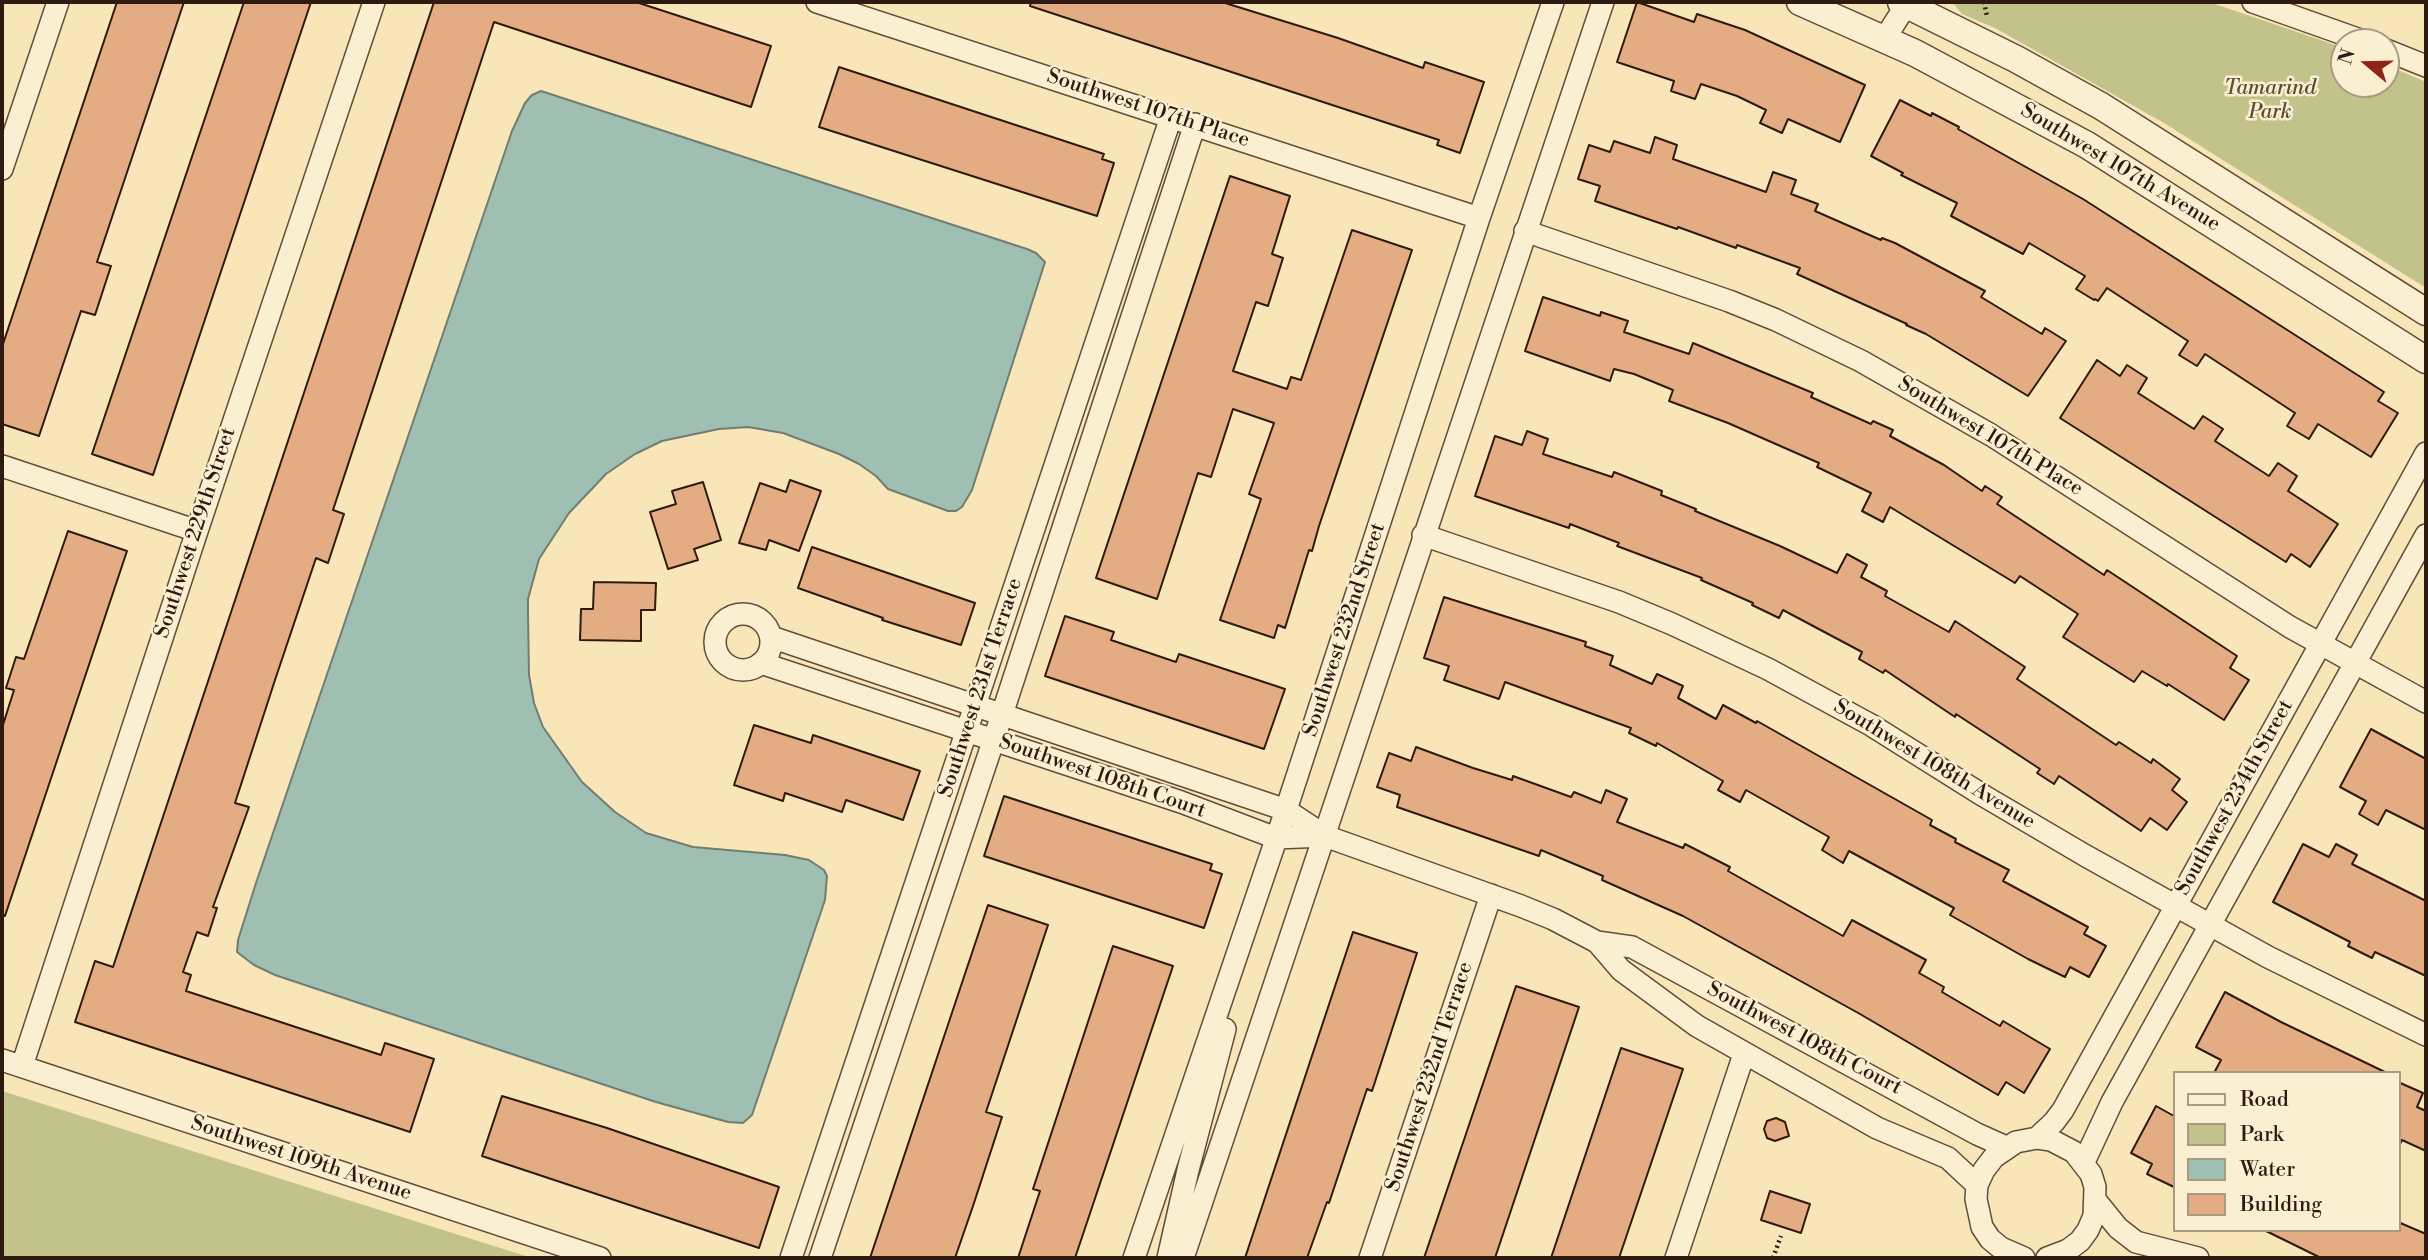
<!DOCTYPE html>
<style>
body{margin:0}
#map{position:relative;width:2428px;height:1260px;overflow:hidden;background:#f9e6b8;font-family:"Libre Bodoni",serif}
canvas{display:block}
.frame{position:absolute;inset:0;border:4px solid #2e1a10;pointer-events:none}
.legend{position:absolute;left:2173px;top:1071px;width:228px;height:161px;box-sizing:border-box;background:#fbefd1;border:2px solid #a99a84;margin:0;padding:9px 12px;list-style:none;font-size:21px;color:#2e1a10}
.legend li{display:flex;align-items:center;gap:14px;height:35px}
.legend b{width:35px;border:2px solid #a99a84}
.north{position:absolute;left:2330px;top:28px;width:70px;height:70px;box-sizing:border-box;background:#fbefd1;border:2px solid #a99a84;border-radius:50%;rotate:289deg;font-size:19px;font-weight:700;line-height:28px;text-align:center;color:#2e1a10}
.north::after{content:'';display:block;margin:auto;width:24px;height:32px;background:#8f2418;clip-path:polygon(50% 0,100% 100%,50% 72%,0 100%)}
</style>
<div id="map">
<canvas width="2428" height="1260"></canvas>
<div class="frame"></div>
<ul class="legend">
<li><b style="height:9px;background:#fbefd1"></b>Road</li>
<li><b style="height:19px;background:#c2c38b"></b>Park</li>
<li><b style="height:19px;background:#9ebfb2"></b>Water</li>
<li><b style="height:19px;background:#e4ac83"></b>Building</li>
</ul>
<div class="north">N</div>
</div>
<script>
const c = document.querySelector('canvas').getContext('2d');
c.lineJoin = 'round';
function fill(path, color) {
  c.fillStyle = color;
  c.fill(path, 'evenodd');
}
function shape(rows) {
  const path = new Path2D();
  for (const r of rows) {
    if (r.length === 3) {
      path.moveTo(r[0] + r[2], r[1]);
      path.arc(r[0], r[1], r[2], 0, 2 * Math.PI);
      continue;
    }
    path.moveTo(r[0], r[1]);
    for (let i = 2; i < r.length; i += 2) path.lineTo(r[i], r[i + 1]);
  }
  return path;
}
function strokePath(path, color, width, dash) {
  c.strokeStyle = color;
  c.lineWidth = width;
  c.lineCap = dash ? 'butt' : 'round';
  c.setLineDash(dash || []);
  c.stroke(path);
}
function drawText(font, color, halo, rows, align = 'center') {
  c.font = font + ' "Libre Bodoni",serif';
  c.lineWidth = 5;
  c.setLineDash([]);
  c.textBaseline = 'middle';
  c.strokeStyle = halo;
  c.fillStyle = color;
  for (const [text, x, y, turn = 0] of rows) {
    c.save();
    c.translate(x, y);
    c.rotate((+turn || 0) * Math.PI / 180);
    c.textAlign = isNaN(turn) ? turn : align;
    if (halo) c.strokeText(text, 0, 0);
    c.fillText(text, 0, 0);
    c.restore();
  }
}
fill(shape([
 [1952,2,2209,2,2344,48,2344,84,2386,84,2386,65,2426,82,2426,288,2164,123,1995,28,1962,14],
 [2,1091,532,1258,2,1258]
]), '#c2c38b');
const water = shape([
 [541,91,1027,249,1036,253,1045,262,972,490,962,507,956,511,948,511,888,489,876,476,859,464,839,454,783,433,748,427,719,429,662,441,635,454,606,474,569,513,539,559,528,599,528,614,529,675,534,703,543,727,582,782,615,812,646,833,693,847,785,855,809,860,824,870,827,876,825,900,752,1115,743,1123,728,1122,656,1102,275,975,254,965,237,952,238,940,256,883,512,131,525,103,532,95,541,91]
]);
fill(water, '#9ebfb2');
strokePath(water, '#717d71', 2);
const building = shape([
 [117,2,184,2,97,262,111,266,95,315,81,311,39,436,2,424,2,347,117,2],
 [244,2,311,2,153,475,92,454,244,2],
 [434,2,636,2,771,46,751,107,494,22,333,510,344,514,328,563,316,558,275,680,235,803,249,807,213,907,217,908,208,936,197,932,183,972,191,975,186,991,381,1055,385,1043,434,1059,410,1132,75,1022,95,961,113,967,434,2],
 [1031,2,1222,2,1338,38,1423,68,1425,62,1484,82,1460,153,1437,145,1439,140,1030,6,1031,2],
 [1637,2,1694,22,1697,14,1745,30,1865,85,1840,142,1788,119,1782,133,1760,123,1766,110,1737,96,1701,84,1695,99,1671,91,1674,81,1617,62,1637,2],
 [839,67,1104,154,1102,159,1114,163,1097,216,819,127,839,67],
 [1900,100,1931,116,1932,113,1959,127,1958,129,2083,199,2384,392,2378,401,2398,413,2371,457,2318,424,2309,439,2287,426,2295,413,2205,354,2197,366,2179,355,2188,341,2107,288,2098,301,2095,299,2094,300,2076,289,2085,276,2029,243,2023,254,1951,216,1957,203,1901,175,1903,173,1871,156,1900,100],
 [1655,137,1677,145,1673,159,1766,192,1773,172,1796,180,1791,194,1818,204,1815,211,1881,240,1882,238,1895,243,1985,291,1981,297,2042,334,2045,328,2066,341,2028,396,1926,334,1906,325,1907,324,1797,274,1800,268,1737,245,1736,248,1678,227,1677,229,1595,201,1600,186,1578,179,1589,145,1610,152,1614,141,1650,153,1655,137],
 [1230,176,1290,196,1272,254,1283,258,1268,306,1256,302,1233,371,1287,389,1291,377,1301,380,1352,230,1412,250,1319,526,1312,551,1309,550,1285,628,1278,625,1274,638,1220,620,1261,499,1249,494,1274,423,1233,409,1211,477,1198,473,1157,599,1096,578,1230,176],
 [1543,297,1600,316,1601,312,1628,321,1624,332,1689,354,1693,343,1813,393,1811,397,1871,424,1873,421,1893,430,1890,436,1944,465,1982,491,1985,486,2002,497,1997,504,2104,575,2107,570,2237,656,2230,668,2249,680,2224,720,2168,684,2167,686,2142,671,2134,682,2063,637,2078,614,2020,576,2015,583,1890,507,1883,522,1862,511,1871,493,1817,467,1819,463,1728,423,1669,401,1673,390,1634,374,1614,369,1610,381,1525,351,1543,297],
 [2097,360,2120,376,2127,365,2147,378,2138,393,2194,429,2203,416,2223,429,2215,441,2269,476,2278,463,2297,476,2288,491,2338,524,2310,567,2291,554,2286,562,2060,418,2097,360],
 [1527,431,1548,439,1543,454,1612,477,1614,472,1662,491,1661,495,1696,509,1695,511,1780,546,1837,573,1847,554,1867,565,1861,577,1887,591,1885,596,1949,632,1955,621,2025,667,2017,679,2116,745,2119,742,2151,763,2153,759,2180,779,2172,790,2187,802,2167,830,2150,818,2141,831,2059,776,2054,784,2037,773,2040,769,1956,714,1955,717,1885,670,1883,673,1859,659,1862,652,1783,610,1779,618,1752,605,1753,603,1701,580,1702,578,1617,546,1619,543,1570,524,1569,528,1475,496,1495,436,1522,445,1527,431],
 [790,480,821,491,799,551,769,540,766,550,739,543,760,483,786,492,790,480],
 [703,482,721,540,694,549,698,560,668,569,650,512,676,504,672,491,703,482],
 [68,531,127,551,5,916,2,915,2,728,14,690,6,688,16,657,24,659,68,531],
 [812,547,975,603,961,645,882,620,883,618,798,588,812,547],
 [594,582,656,583,655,610,641,610,641,641,580,640,581,609,593,609,594,582],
 [1444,597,1586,642,1585,646,1613,656,1610,665,1652,684,1657,674,1683,686,1678,698,1716,719,1723,705,1756,723,1757,721,1932,820,1930,825,1956,839,1955,842,2009,870,2003,881,2088,927,2084,934,2106,946,2089,977,2070,967,2065,977,2028,959,1950,915,1954,908,1849,851,1843,863,1822,850,1829,837,1746,790,1740,802,1718,790,1723,781,1657,743,1656,746,1629,733,1631,728,1505,682,1499,699,1444,680,1449,666,1424,658,1444,597],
 [1065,616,1114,632,1111,640,1176,662,1179,654,1285,689,1264,749,1045,676,1065,616],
 [754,725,811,743,813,735,920,771,903,820,846,800,842,812,785,793,783,801,734,785,754,725],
 [2371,729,2426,759,2426,830,2386,810,2378,825,2359,814,2366,801,2340,787,2371,729],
 [1416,747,1473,768,1512,780,1513,776,1571,797,1574,792,1601,803,1606,790,1627,799,1617,822,1683,848,1685,844,1730,867,1728,871,1843,936,1852,920,1926,960,1919,973,1944,987,1942,992,2000,1026,2003,1021,2050,1049,2024,1093,2006,1082,1998,1095,1860,1014,1683,916,1602,880,1603,876,1541,850,1539,856,1397,807,1400,795,1377,787,1389,753,1411,761,1416,747],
 [1004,796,1212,864,1210,870,1222,874,1204,928,984,856,1004,796],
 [2303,844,2329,857,2336,844,2357,855,2352,864,2426,901,2426,976,2375,952,2372,958,2348,946,2350,942,2273,902,2303,844],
 [988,905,1048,925,986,1112,1002,1117,973,1206,955,1258,870,1258,988,905],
 [1353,932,1417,953,1372,1091,1367,1089,1329,1203,1327,1202,1307,1258,1245,1258,1353,932],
 [1113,946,1173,966,1075,1258,1018,1258,1040,1191,1033,1189,1113,946],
 [1516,986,1579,1007,1495,1258,1424,1258,1516,986],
 [2225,992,2281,1022,2387,1073,2214,1073,2221,1060,2196,1047,2225,992],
 [1621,1048,1683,1069,1619,1258,1551,1258,1621,1048],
 [2398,1082,2423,1093,2417,1107,2426,1111,2426,1151,2402,1140,2398,1148,2398,1082],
 [502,1096,607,1128,779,1187,759,1248,482,1156,502,1096],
 [2156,1106,2174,1116,2174,1187,2147,1174,2152,1164,2131,1153,2156,1106],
 [1776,1118,1785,1122,1789,1136,1775,1141,1767,1138,1764,1129,1767,1121,1776,1118],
 [1770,1191,1810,1204,1801,1233,1761,1220,1770,1191],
 [2398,1222,2426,1234,2426,1258,2321,1258,2264,1230,2398,1230,2398,1222]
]);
fill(building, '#e4ac83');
strokePath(building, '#2e1a10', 2);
const minor = shape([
 [817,2,1479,218],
 [2253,2,2366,42],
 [1885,38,1908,2],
 [2386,50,2426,66],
 [2,169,58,2],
 [1525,231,1729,301,1776,320,1861,361,1991,435,2290,627,2426,702],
 [2,466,197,531],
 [1423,535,1619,602,1672,624,1768,669,1871,725,1984,796,2086,856,2268,957,2426,1035],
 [743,642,28],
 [771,637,1286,810,1325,836,1521,906,1553,919,1597,942,1632,947,1977,1134,2006,1147],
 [761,663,1181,802,1276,838,1325,836],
 [1597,942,1621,970,1697,1026,1877,1128,1948,1158,1977,1185],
 [2,1060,600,1258],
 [22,1066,197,531,374,2],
 [2037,1138,2054,1122,2063,1110,2426,453],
 [2084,1162,2112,1102,2426,535],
 [2097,1202,2118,1228,2136,1242,2198,1258],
 [791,1258,1171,117],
 [820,1258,994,739,1195,124],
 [1134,1258,1286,810,1479,218,1553,2],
 [1168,1258,1188,1170,1225,1029],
 [1183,1258,1603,2],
 [1370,1258,1491,895],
 [1676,1258,1744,1054],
 [2024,1258,2001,1248,1990,1239,1982,1227,1976,1199,1977,1185,1984,1170,1994,1157,2016,1142,2037,1138,2051,1140,2074,1152,2091,1174,2095,1187,2094,1216,2088,1230,2080,1241,2068,1250,2047,1258]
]);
const tertiary = shape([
 [1800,2,1915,53,2087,145,2426,360],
 [1901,2,2016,59,2101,106,2426,312]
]);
strokePath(minor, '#614d3a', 24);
strokePath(tertiary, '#614d3a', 29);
strokePath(shape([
 [1984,2,1987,16],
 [1773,1258,1781,1236]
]), '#2e1a10', 4.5, [2, 3.5]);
strokePath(minor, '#fbefd1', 21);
strokePath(tertiary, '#fbefd1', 26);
drawText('italic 21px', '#5a4d35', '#fbefd1', [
 ["Tamarind",2270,89],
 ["Park",2270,113]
]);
drawText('21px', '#2e1a10', '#fbefd1', [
 ["Southwest 107th Place",1148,109,18],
 ["Southwest 107th Avenue",2120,168,31],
 ["Southwest 107th Place",1990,437,31],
 ["Southwest 229th Street",196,533,-72],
 ["Southwest 232nd Street",1345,630,-72],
 ["Southwest 231st Terrace",981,688,-72],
 ["Southwest 108th Avenue",1934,765,31],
 ["Southwest 108th Court",1102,777,19],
 ["Southwest 234th Street",2235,798,-61],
 ["Southwest 108th Court",1804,1039,28],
 ["Southwest 232nd Terrace",1430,1077,-72],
 ["Southwest 109th Avenue",301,1159,18]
]);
</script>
